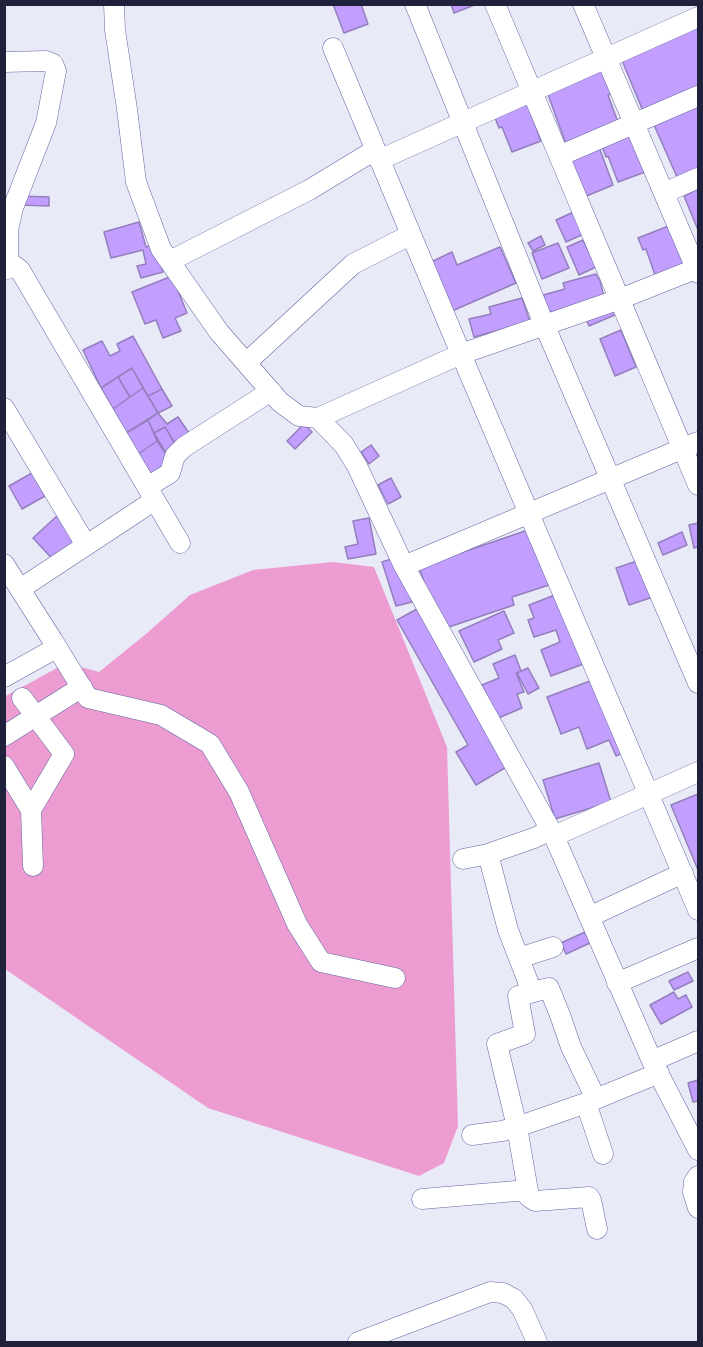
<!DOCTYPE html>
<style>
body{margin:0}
#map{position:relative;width:703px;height:1347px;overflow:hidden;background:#e8eaf8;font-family:"Varela Round",sans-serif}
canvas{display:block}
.frame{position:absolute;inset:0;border:6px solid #20213b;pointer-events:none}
</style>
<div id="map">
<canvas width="703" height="1347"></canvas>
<div class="frame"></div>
</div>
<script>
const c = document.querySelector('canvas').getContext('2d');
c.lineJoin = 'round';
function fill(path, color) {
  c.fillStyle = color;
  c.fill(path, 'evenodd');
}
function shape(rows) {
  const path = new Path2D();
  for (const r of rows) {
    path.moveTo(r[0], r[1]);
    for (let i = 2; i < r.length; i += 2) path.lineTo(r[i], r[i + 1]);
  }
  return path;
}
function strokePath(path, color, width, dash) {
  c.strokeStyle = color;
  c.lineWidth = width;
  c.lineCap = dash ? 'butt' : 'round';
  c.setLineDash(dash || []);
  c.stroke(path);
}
fill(shape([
 [333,562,374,567,447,747,458,1126,444,1163,419,1176,208,1108,5,969,4,697,66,663,99,672,146,634,190,595,253,570]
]), '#ec9cd1');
const building = shape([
 [333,4,361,4,368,24,344,33,333,4],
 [451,4,477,4,454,13,451,4],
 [698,26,698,87,643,111,621,58,698,26],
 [604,68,613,93,608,95,619,125,566,144,546,89,604,68],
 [527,103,541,141,512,152,502,127,499,128,494,115,527,103],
 [698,106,698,168,677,177,654,125,698,106],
 [633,132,648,171,618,182,608,156,606,157,601,144,633,132],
 [599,147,613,185,584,197,567,159,599,147],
 [698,189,698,230,684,196,698,189],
 [21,196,49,197,49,206,20,205,21,196],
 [578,210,588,232,566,242,556,220,578,210],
 [139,222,146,247,155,244,163,272,141,278,137,266,146,264,143,250,111,258,104,232,139,222],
 [671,225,685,264,655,275,646,249,643,250,638,238,671,225],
 [541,236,545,245,533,251,528,243,541,236],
 [583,240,596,267,579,275,567,247,583,240],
 [558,243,569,268,542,279,532,253,558,243],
 [500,247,516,283,452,311,431,262,452,252,457,265,500,247],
 [596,274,600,281,604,297,548,313,543,295,565,289,563,283,596,274],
 [172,276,187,313,175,318,181,331,163,338,156,320,145,324,132,292,172,276],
 [522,298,530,322,474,337,469,319,491,314,489,307,522,298],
 [613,304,617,314,589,326,585,317,613,304],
 [621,330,636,367,615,376,600,339,621,330],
 [133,336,162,389,148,396,132,368,101,388,83,350,102,341,110,356,120,351,117,344,133,336],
 [132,368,143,388,130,397,118,377,132,368],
 [118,377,130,397,113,409,101,388,118,377],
 [143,388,158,413,126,433,113,409,143,388],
 [162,389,172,406,158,413,148,396,162,389],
 [158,413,167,424,178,417,189,433,176,445,165,427,154,433,148,420,158,413],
 [148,420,157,441,137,455,126,433,148,420],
 [304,424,312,432,295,449,287,441,304,424],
 [165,427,178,449,170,460,154,433,165,427],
 [157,441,170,460,154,479,137,455,157,441],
 [371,445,379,456,369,464,361,452,371,445],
 [32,473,45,496,22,509,9,486,32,473],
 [391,478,401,497,388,504,378,485,391,478],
 [58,515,82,541,57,564,33,538,58,515],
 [369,518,376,554,348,559,345,547,358,544,353,521,369,518],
 [698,523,698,547,694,548,689,525,698,523],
 [531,529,549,585,512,597,514,605,440,630,419,567,531,529],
 [682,532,687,545,663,555,658,543,682,532],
 [398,557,412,602,396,606,382,562,398,557],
 [643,559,656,596,629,605,616,568,643,559],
 [560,593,586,663,551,676,541,650,560,642,556,630,534,637,528,620,534,618,529,605,560,593],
 [417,609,508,766,476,785,456,752,468,745,397,620,417,609],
 [504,611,514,633,498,640,502,649,474,662,459,631,504,611],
 [515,655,521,671,516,673,524,692,517,694,522,708,496,719,482,685,499,678,493,664,515,655],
 [528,668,539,688,528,694,517,673,528,668],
 [598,678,629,750,616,756,609,740,587,749,579,727,561,734,547,697,598,678],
 [599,763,611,802,555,819,543,780,599,763],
 [698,794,698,870,671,805,698,794],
 [585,932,590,943,566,954,561,943,585,932],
 [688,972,693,981,674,990,669,981,688,972],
 [674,992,678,999,686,995,692,1007,661,1024,650,1005,674,992],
 [698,1080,698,1101,693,1102,688,1083,698,1080]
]);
fill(building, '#c29fff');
strokePath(building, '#947ebd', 1.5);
const minor = shape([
 [114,4,115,30,127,109,136,182,161,249,219,332,280,402,299,416,318,418,344,445,357,466,404,566,554,836],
 [415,4,544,324,698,683],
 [495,4,698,485],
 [583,4,698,273],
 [333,48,461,354,698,910],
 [4,62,46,61,53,64,56,71,46,123,13,208,8,230,8,267],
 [559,156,698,96],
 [379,160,698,17],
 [664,193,698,178],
 [170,261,309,190,375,150],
 [4,270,15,266,20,270,180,543],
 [246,363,353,264,410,235],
 [4,408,86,545],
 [318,418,461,354,620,299,698,268],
 [147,487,170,473,175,456,184,447,271,391],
 [4,564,53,641,53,647,49,652,4,677],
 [404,566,698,442],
 [20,589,155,500],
 [53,641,88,698,161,715,210,744,239,792,297,924,321,962,395,978],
 [22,698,64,754,31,810],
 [4,736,82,687],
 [4,766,31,810,33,866],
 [698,772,554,836,652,1061,698,1150],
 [488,854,508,930,532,992],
 [463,859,488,854,534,838,551,830],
 [589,917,683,873],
 [519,958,553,947],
 [617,983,698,948],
 [652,1061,698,1041],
 [596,1099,571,1047,560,1015,549,988,518,996,525,1034,497,1044,517,1127,529,1197,535,1201,589,1197,591,1200,597,1229],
 [586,1103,603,1154],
 [472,1135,502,1131,517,1127,586,1103,659,1073],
 [698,1176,694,1182,693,1192,698,1208],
 [422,1199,528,1190],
 [358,1342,490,1292,503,1293,514,1299,522,1309,537,1342]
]);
strokePath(minor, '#6265a3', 21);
strokePath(minor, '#fff', 20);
</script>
